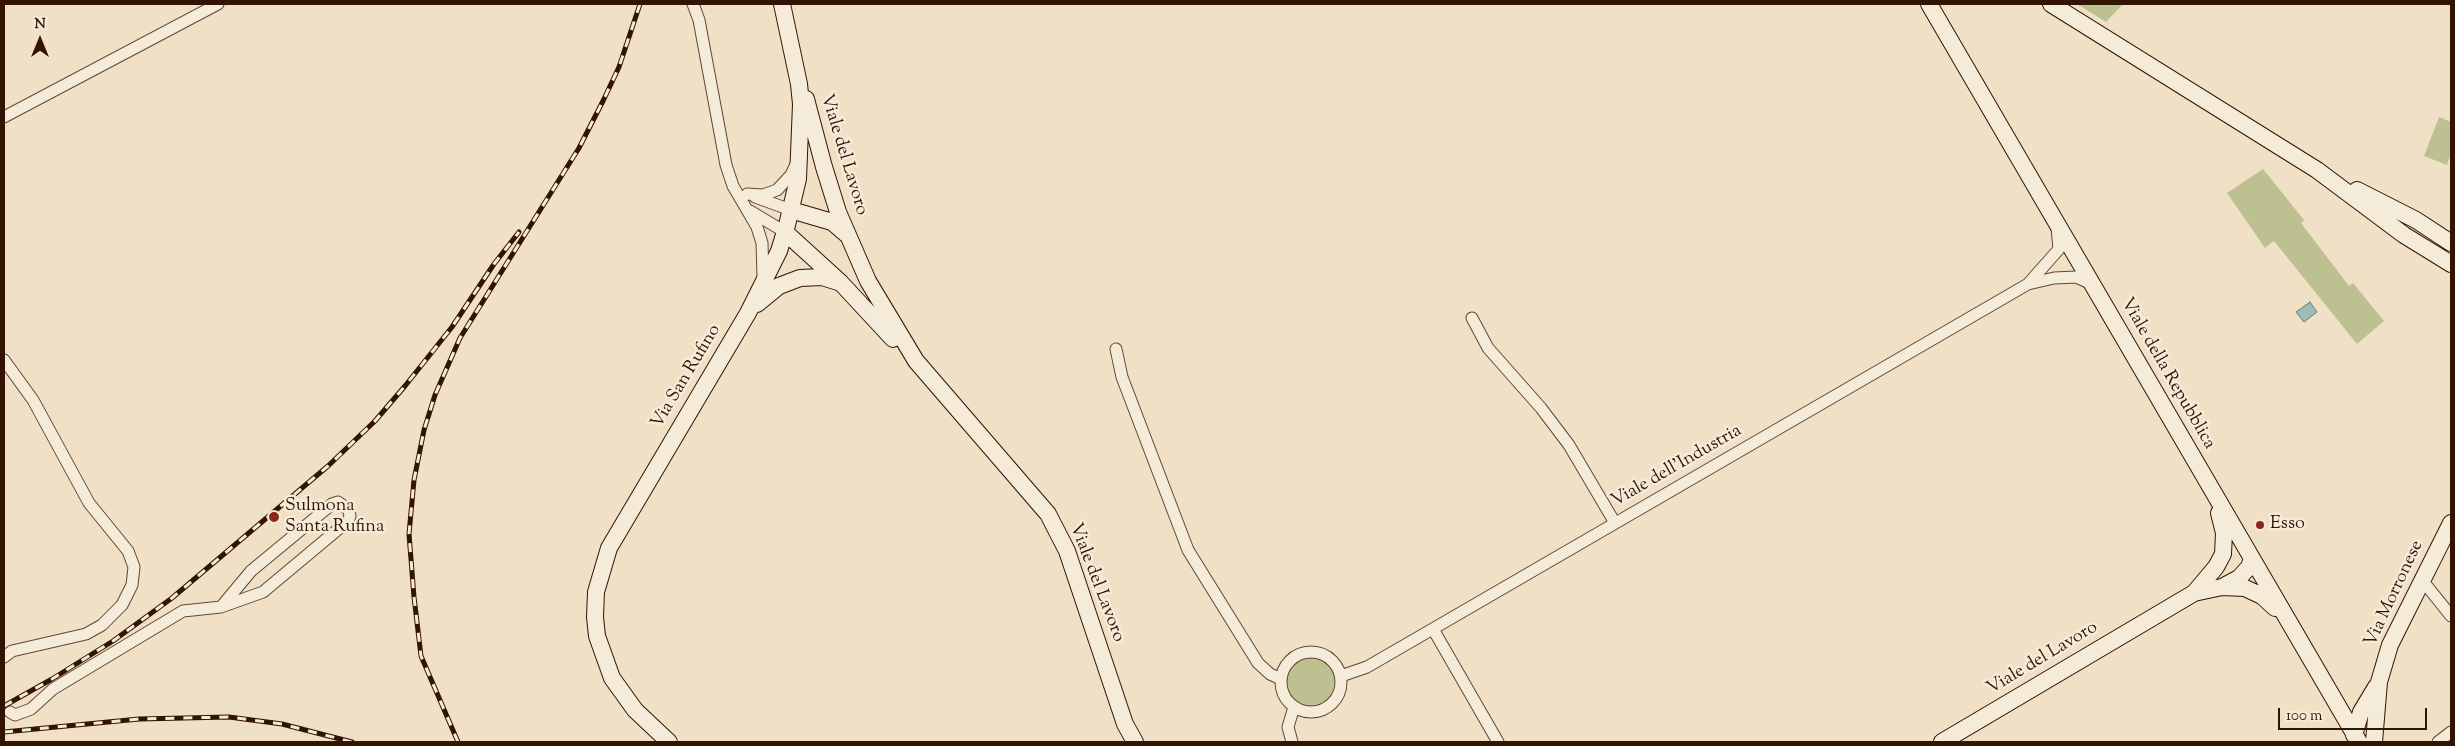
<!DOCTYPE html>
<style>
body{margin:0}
#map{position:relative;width:2455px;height:746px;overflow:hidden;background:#f0e0c5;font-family:"Sorts Mill Goudy",serif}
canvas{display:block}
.frame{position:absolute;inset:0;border:5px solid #331302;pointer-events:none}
.north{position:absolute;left:15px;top:15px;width:50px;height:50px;-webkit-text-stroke:4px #f5ebd9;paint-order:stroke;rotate:0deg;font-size:14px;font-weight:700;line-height:20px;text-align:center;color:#331302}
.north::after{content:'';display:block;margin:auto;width:18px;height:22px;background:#331302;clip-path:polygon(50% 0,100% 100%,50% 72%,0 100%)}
.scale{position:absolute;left:2278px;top:708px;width:149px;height:22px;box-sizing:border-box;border:2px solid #331302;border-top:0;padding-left:6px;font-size:15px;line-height:18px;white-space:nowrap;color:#331302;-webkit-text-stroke:4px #f5ebd9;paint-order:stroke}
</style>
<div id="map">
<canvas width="2455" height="746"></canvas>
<div class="frame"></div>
<div class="north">N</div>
<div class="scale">100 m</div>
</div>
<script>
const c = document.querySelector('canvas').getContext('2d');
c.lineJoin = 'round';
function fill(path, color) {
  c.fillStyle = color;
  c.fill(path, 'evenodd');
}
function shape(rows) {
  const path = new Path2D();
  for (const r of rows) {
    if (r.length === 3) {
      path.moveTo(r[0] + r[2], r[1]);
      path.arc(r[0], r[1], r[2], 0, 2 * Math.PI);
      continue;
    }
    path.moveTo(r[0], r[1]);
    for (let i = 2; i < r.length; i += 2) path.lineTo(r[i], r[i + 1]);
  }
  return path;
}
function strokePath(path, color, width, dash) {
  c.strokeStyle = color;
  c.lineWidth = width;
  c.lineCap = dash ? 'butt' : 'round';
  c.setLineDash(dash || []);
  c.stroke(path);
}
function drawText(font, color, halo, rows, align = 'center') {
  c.font = font + ' "Sorts Mill Goudy",serif';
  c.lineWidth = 5;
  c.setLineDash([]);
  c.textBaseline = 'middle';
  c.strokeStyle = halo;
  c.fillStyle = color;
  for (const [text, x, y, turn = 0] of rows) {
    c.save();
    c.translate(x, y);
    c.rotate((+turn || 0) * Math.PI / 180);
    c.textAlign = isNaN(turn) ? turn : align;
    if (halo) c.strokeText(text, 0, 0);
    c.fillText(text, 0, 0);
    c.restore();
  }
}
fill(shape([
 [2077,4,2123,4,2106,22],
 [2439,117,2451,122,2451,153,2447,165,2424,156],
 [2263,169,2304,220,2301,223,2349,286,2353,283,2384,321,2357,344,2274,241,2265,248,2227,193],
 [1311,682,24]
]), '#bdc192');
const water = shape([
 [2310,302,2317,312,2304,322,2296,312,2310,302]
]);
fill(water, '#9abdb8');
strokePath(water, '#71796f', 1);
const street = shape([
 [693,4,699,20,726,165,733,186,757,227,762,243,763,277],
 [4,117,218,4],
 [747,194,763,195,777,190,791,175,797,162],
 [755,197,791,210],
 [750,211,785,232],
 [2028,284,2054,278,2076,277,2092,284],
 [1472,318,1488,348,1541,408,1569,445,1615,523],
 [1116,349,1122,377,1188,550,1258,663,1270,674,1281,679],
 [4,360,33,400,89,503,128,551,134,567,132,585,122,605,102,625,86,634,12,651,4,657],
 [2422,580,2451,616],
 [1433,629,1498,742],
 [1311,682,30],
 [1341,676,1367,667,2028,284,2059,249,2057,228],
 [10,712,15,715,31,709,53,689,183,611,221,607,263,592,348,521,350,516,349,510,338,502,332,504,251,571,221,607],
 [1292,742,1288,727,1294,707],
 [2438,742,2451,732]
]);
const secondary = shape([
 [1929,4,2359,742],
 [2051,4,2317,170,2404,235,2451,264],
 [806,99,824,167,838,212,868,281,916,361,1048,514,1067,551,1125,724,1135,742],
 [2357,190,2416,220,2451,243],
 [791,210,832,222,846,234],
 [785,232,841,283,893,339],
 [757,304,779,286,800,278,822,277,838,282],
 [2222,587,2239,578,2249,567,2252,558],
 [2194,593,2216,567,2223,554,2224,533,2219,513],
 [2354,735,2361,712,2376,687],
 [669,742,635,710,612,678,597,636,595,617,596,592,609,548,748,313,779,251,787,225,798,179,801,104,799,84,782,4],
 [1942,742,2194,593,2222,587,2245,588,2262,596,2275,608],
 [2374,742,2379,682,2390,645,2451,523]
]);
strokePath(street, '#624633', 13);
strokePath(secondary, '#331302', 18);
strokePath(street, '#f5ebd9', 11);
strokePath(secondary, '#f5ebd9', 16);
const rail = shape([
 [4,706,52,679,113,641,172,598,328,466,375,421,405,386,452,327,494,264,519,232],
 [4,732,139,719,229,717,282,724,352,742],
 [458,742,421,656,414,597,409,534,414,480,424,430,435,395,460,338,579,148,603,101,619,67,640,4]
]);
strokePath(rail, '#331302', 5);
strokePath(rail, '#f5ebd9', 3, [9]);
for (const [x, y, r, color] of [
 [274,517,6,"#8f2418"],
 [2260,525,5,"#8f2418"]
]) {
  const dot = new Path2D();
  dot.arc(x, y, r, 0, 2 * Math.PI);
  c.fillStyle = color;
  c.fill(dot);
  strokePath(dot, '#f5ebd9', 2);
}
drawText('18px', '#331302', '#f5ebd9', [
 ["Viale del Lavoro",843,155,73],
 ["Viale della Repubblica",2167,374,60],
 ["Via San Rufino",687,377,-59],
 ["Viale dell'Industria",1677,467,-30],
 ["Viale del Lavoro",1096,583,69],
 ["Via Morronese",2395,594,-65],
 ["Viale del Lavoro",2043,659,-31]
]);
drawText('18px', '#331302', '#f5ebd9', [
 ["Sulmona",285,507],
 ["Santa Rufina",285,528],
 ["Esso",2270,525]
], 'left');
</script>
